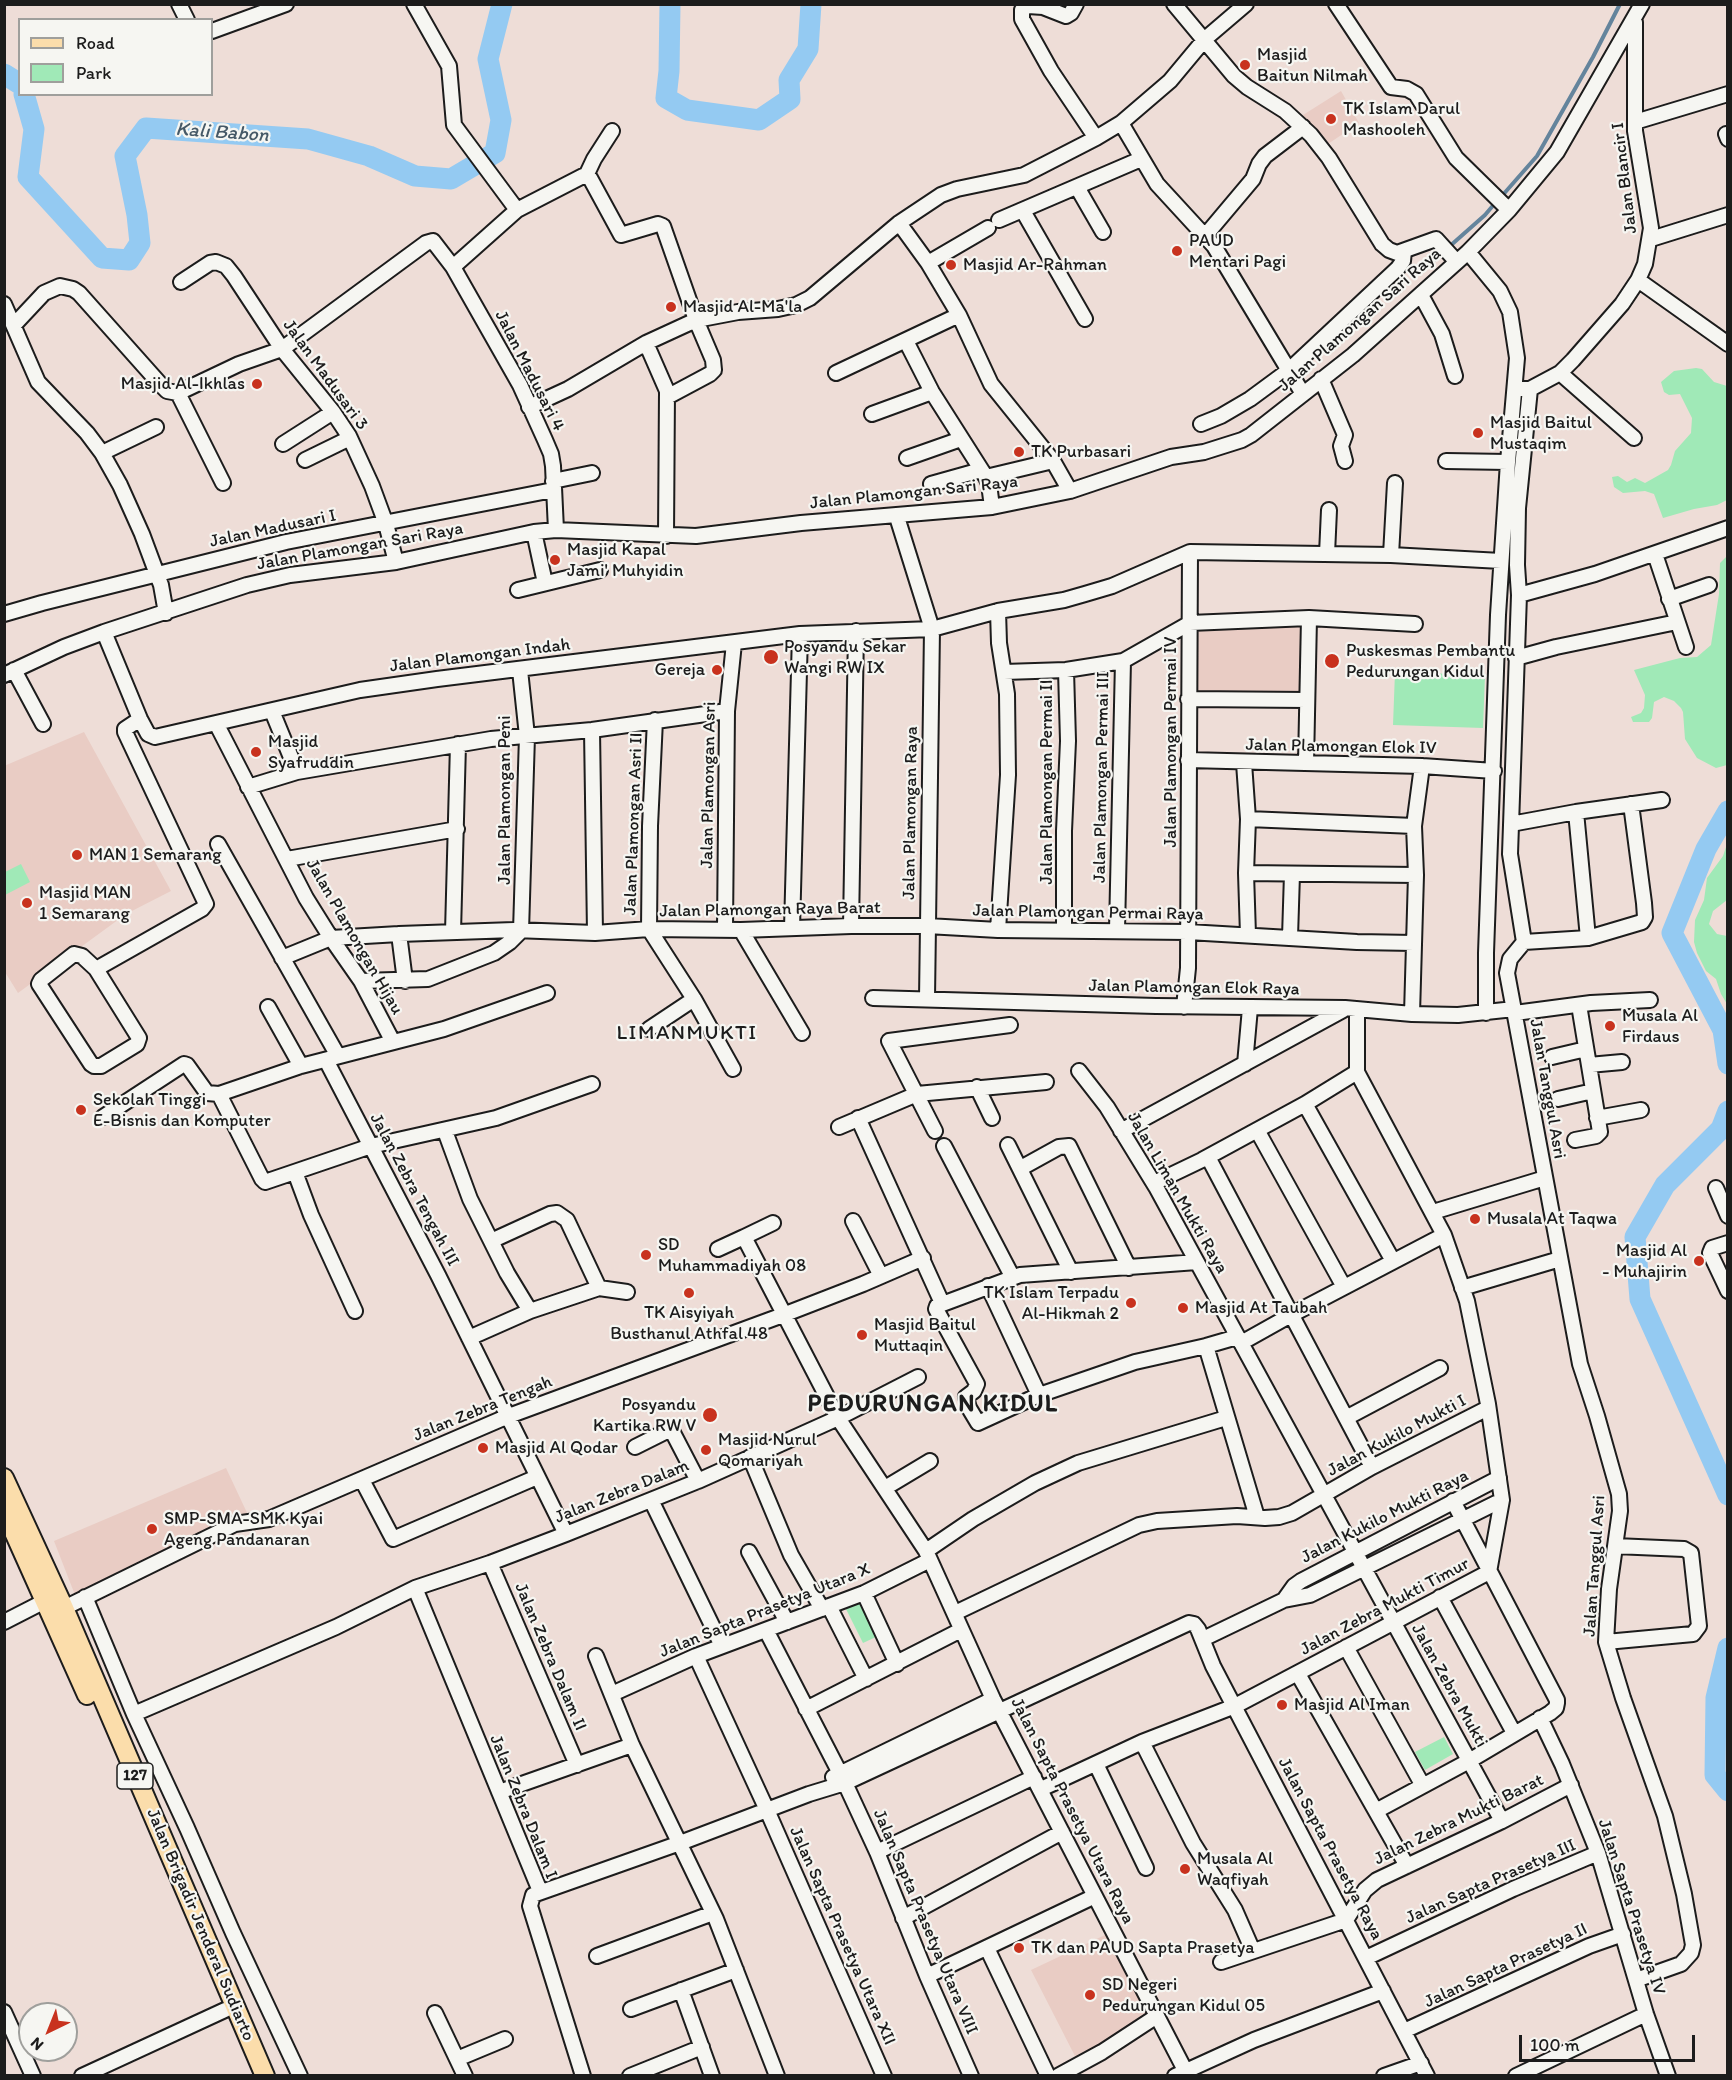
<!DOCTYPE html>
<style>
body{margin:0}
#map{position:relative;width:1732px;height:2080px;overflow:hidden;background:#eeddd7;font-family:Itim,sans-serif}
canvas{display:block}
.frame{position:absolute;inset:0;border:6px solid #1c1c1c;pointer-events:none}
.legend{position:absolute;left:18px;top:18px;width:195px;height:78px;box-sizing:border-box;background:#f6f6f2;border:2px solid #9f9f9c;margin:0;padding:8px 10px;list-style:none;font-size:18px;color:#1c1c1c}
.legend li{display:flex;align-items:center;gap:12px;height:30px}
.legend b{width:30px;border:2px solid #9f9f9c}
.north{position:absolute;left:18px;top:2002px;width:60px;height:60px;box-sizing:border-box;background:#f6f6f2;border:2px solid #9f9f9c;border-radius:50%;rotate:223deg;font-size:16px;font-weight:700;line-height:24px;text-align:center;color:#1c1c1c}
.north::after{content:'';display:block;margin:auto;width:21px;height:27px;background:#c8321e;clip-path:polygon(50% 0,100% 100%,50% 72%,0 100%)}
.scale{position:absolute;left:1519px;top:2035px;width:176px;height:27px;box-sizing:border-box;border:3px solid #1c1c1c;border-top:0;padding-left:8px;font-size:18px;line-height:21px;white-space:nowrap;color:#1c1c1c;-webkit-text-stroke:4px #f6f6f2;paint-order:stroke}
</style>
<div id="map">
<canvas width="1732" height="2080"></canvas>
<div class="frame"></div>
<ul class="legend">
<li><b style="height:8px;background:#fbddab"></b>Road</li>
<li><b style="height:16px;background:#a0e9b7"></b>Park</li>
</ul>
<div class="north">N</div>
<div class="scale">100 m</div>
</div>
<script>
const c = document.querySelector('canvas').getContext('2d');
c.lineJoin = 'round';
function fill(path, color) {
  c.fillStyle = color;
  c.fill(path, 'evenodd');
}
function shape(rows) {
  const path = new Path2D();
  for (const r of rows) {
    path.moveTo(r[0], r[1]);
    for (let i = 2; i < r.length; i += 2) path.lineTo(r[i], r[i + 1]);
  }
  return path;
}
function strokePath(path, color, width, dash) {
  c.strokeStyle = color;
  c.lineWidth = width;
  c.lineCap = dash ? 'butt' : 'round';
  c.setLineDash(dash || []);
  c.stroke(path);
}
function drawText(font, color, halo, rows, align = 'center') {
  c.font = font + ' Itim,sans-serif';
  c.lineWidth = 4.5;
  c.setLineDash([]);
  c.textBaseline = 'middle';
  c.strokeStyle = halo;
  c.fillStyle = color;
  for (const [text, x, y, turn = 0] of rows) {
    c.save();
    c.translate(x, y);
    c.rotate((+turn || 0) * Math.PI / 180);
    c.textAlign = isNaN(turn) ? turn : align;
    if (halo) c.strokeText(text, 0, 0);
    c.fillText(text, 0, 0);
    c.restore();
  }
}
fill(shape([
 [1341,91,1359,123,1325,146,1303,115],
 [1305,623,1301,697,1193,696,1193,625],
 [84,732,171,891,126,914,18,993,5,972,4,766],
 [226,1468,249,1517,75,1595,54,1541],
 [1107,1934,1149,2019,1077,2060,1031,1970]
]), '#e9ccc4');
fill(shape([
 [1696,368,1702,369,1714,382,1727,386,1727,500,1717,505,1694,509,1663,518,1654,494,1645,491,1623,493,1614,487,1612,477,1618,476,1627,482,1635,478,1645,483,1668,470,1671,465,1675,451,1691,433,1692,418,1680,394,1669,395,1664,392,1661,382,1674,371],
 [1727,556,1727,765,1716,768,1697,758,1685,739,1683,712,1681,708,1674,701,1664,697,1654,702,1652,718,1649,722,1633,722,1631,717,1641,713,1644,708,1645,695,1634,670,1680,658,1697,657,1711,645,1719,594,1720,563],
 [1395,672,1485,675,1483,728,1393,725],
 [1727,844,1727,900,1713,911,1709,924,1717,934,1727,936,1727,1004,1721,994,1716,979,1706,971,1697,953,1694,942,1695,920,1704,900,1707,878,1723,856],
 [21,864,30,882,5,895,5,872],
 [861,1602,878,1636,863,1643,846,1609],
 [1444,1737,1453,1754,1425,1770,1415,1752]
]), '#a0e9b7');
strokePath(shape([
 [1501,197,1537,156,1593,57,1620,4],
 [1424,269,1485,215,1496,202]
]), '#64849c', 4);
strokePath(shape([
 [670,4,669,71,666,98,687,110,759,120,790,99,789,80,808,49,811,4],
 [4,74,20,84],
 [24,94,34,129,28,177,102,258,129,260,140,243,137,215,125,156,146,128,308,139,369,156,415,176,451,179,495,153,501,120,488,59,502,4],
 [1728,811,1706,849,1672,933,1723,1030,1728,1064],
 [1728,1111,1721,1129,1665,1185,1635,1237,1640,1299,1728,1495],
 [1728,1648,1716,1698,1715,1775,1728,1791]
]), '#94caf2', 21);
const minor = shape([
 [179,4,187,20],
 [414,4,449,66,454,125,517,210],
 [1076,4,1071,13,1066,16,1043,7,1028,6,1022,10,1022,19,1051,71,1096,138],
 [1174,4,1234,76,1247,87,1285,111,1311,135,1329,158,1382,244,1389,250,1397,253,1436,239,1456,261],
 [1336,4,1391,87,1407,89,1416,94,1456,158,1509,210],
 [212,31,286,4],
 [1635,122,1728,94],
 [1121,123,1157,184,1214,246,1303,394],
 [1726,134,1728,139],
 [586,176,594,159,612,131],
 [1077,187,1103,232],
 [1023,211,1085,319],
 [999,220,1141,159],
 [899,223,928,263,959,315,991,384,1053,461,1070,491],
 [1205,236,1253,179,1259,164,1265,156,1303,127],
 [1651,239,1728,215],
 [1468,252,1500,291,1510,312,1517,358,1508,462,1498,615,1486,953,1486,1013],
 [928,263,988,228],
 [453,267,517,210,583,176,590,178,621,235,658,224,663,226,696,320,713,360,714,370,710,374,667,397],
 [1638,280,1728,344],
 [181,282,210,263,216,262,226,266,234,276,282,349,333,412,349,436,372,486,386,524,396,562],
 [1421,295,1442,334,1455,376],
 [4,304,38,382,87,433,102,453,120,485,142,534,161,585,166,613],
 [14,325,44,293,60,286,73,289,79,293,161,385,167,391,178,393,239,364,282,349,426,243,433,241,453,267,520,385,545,440,551,454,553,466,556,530],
 [906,341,932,392,986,477,989,484,992,507],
 [646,343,667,391,666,536],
 [836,373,959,315],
 [1560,373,1634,438],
 [1321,379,1345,435,1341,446,1345,461],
 [1522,389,1530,389,1560,373,1573,360,1622,304,1638,280,1645,264,1651,228,1635,131,1635,22],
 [1530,389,1518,508,1517,565,1519,595,1510,854,1524,942,1510,959,1507,973,1580,1364,1597,1416,1619,1494,1620,1511,1609,1589,1606,1642,1623,1698,1665,1816,1684,1894,1693,1945,1691,1953,1681,1964,1636,1980],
 [178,393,223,483],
 [529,407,568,389,646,343,696,320,738,312,778,309,796,305,810,298,899,223,941,195,957,189,1024,175,1096,138,1121,123,1170,81,1205,39,1246,4],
 [872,414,932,392],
 [1201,424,1221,416,1250,399,1288,371,1398,268,1403,261,1404,251],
 [283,444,333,412],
 [102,453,156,427],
 [907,458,961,439],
 [305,460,350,438],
 [1446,461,1508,462],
 [986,477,1053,461],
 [553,481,592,473],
 [931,484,981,470],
 [897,517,932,629,927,999],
 [534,532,545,583],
 [1327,554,1329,510],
 [1655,554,1686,647],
 [1391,555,1395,483],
 [518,590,600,570],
 [1519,595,1595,574,1728,528],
 [1669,599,1709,585],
 [4,614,42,603,286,542,553,490],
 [104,632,140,719,148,734,155,737,360,690,437,679,800,634,932,629,998,611,1064,600,1085,594,1112,586,1190,552,1391,555,1501,561],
 [1516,658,1556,647,1677,622],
 [14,670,43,724],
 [1004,672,1066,670,1123,661,1190,623,1309,618,1415,624],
 [4,675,64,647,104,632,247,585,290,575,396,562,534,532,556,530,696,536,801,523,992,507,1070,491,1171,457,1204,452,1242,440,1251,435,1353,355,1468,252,1509,210,1557,152,1642,4],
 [1188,699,1307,700],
 [272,711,297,772],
 [216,723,306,898,331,938,361,981,393,1042],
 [592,730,595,933],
 [1188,760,1422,766,1494,771],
 [1244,763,1248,819,1246,873,1248,935],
 [1306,763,1309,618],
 [248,787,297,772,491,739,592,730,727,711],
 [1576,812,1588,938],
 [1248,819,1414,826],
 [1511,824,1576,812,1662,800],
 [218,844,338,1056],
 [287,859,457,829],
 [1246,873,1416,875],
 [851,926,856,631],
 [792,928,800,634],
 [649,929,650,826,655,720],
 [649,929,694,999,733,1069],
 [725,929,727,711,734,643],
 [741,930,802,1033],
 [998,930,1008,775,1007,694,999,643,998,611],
 [1064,930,1064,831,1068,741,1066,670],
 [1117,930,1123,661],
 [453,932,458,744],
 [399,934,405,981],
 [1290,937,1292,874],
 [1524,942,1588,938,1642,922,1645,917,1644,903,1631,804],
 [74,954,82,956,96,969,139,1038,137,1044,101,1066,94,1066,91,1064,39,984,41,980,74,954],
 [282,958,331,938,399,934,514,930,595,933,649,929,741,930,851,926,927,926,998,930,1188,932,1357,942,1414,943],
 [96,969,202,909,206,904,125,732,125,729,140,719],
 [361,981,428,979,494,953,510,942,521,931,527,736,520,670],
 [873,998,1156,1006,1345,1008,1412,1014,1458,1015,1514,1009],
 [268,1007,301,1066],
 [1184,1007,1188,968,1190,552],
 [1515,1013,1591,1003,1650,1000],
 [1412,1014,1416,875,1414,826,1422,766],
 [649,1029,694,999],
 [1552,1057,1586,1049],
 [326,1060,438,1275,566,1534],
 [1245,1064,1250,1008],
 [1589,1065,1622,1062],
 [1079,1071,1107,1107,1156,1187,1502,1821],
 [977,1087,992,1118],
 [219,1094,262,1179,265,1182,371,1146,496,1118,592,1084],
 [1558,1099,1593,1091],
 [1305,1104,1393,1261],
 [103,1117,184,1064,187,1065,207,1093,219,1094,301,1066,444,1029,547,993],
 [858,1118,942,1303],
 [1597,1118,1641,1110],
 [839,1127,917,1094,1046,1082],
 [1257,1130,1344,1287],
 [445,1131,470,1199,507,1273,530,1311],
 [935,1131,889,1041,1010,1025],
 [1121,1131,1343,1010],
 [1575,1140,1596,1136,1600,1132,1579,1005],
 [1008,1145,1071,1272],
 [944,1146,1013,1278],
 [1208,1157,1372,1467],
 [1021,1168,1059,1147,1069,1146,1129,1268],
 [295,1172,311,1215,355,1311],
 [1154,1183,1202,1160,1305,1104,1357,1072],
 [1716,1188,1728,1216],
 [1433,1212,1545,1178],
 [853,1221,881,1276],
 [773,1223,744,1237,838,1418,926,1551,993,1699,1188,2076],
 [491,1241,550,1214,557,1213,567,1220,599,1288],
 [1728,1243,1712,1248,1710,1253,1728,1291],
 [718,1249,744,1237],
 [1197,1262,1020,1275,937,1306,936,1309,977,1384,974,1391,966,1397,969,1408,978,1423,1039,1395,1135,1362,1206,1346,1237,1337],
 [988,1286,1039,1395],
 [1462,1288,1560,1259],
 [469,1338,530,1311,599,1288,627,1292],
 [1241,1343,1291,1315,1444,1235],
 [1206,1346,1257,1517],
 [1346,1418,1440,1368],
 [635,1447,671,1429,698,1481],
 [750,1457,791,1555,822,1609],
 [362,1480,393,1539,537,1477],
 [885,1488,930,1461],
 [651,1500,722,1646],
 [926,1551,973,1519,1035,1483,1078,1463,1226,1418],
 [749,1552,787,1622],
 [490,1563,577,1765],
 [415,1588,540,1891],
 [864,1593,897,1664],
 [85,1597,134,1714,187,1828,233,1933,300,2076],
 [1440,1597,1514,1733],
 [1284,1600,1294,1586,1301,1581,1499,1478],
 [829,1606,866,1679],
 [64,1608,235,1524,269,1519,506,1417,783,1315,863,1284,923,1258],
 [955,1613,1139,1525,1157,1521,1237,1516,1265,1518,1279,1517,1292,1513,1372,1467,1488,1408],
 [4,1622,45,1601],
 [766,1630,845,1783,877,1852,927,1976,971,2076],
 [1203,1639,1284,1600,1310,1595,1502,1500],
 [1606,1642,1693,1634,1699,1626,1691,1553,1684,1549,1615,1546],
 [1346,1647,1423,1786],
 [596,1656,632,1745,716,1919,777,2076],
 [696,1656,767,1810,884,2076],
 [1298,1674,1407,1866],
 [612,1694,696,1656,864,1593,930,1560],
 [806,1709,961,1630],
 [134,1714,336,1627,415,1588,490,1563,566,1534,698,1481,838,1418,918,1377],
 [1540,1718,1562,1764,1598,1853,1646,2014,1668,2076],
 [1142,1742,1193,1843,1235,1910,1253,1951],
 [1096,1764,1146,1868],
 [833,1777,993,1699],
 [1041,1789,1142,1742,1235,1706,1489,1572,1502,1500,1488,1404,1467,1301,1444,1235,1357,1072,1357,1010],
 [499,1792,632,1745],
 [1376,1811,1469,1761,1550,1713,1556,1708,1557,1703,1557,1700,1453,1501],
 [877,1852,1034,1777],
 [903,1918,1062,1832],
 [987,1948,1048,2076],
 [597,1956,713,1913],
 [1366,1958,1513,1889,1598,1853],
 [1221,1962,1346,1920,1365,1890,1377,1880,1502,1821,1571,1785],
 [927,1976,1095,1896],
 [681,1990,712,2076],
 [631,2009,736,1970],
 [4,2012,33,2076],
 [435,2013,465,2076],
 [1404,2031,1589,1946,1623,1934],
 [457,2059,505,2039],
 [82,2076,225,2010],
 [583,2076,530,1906,533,1895,680,1843,809,1794,845,1783,1189,1623,1194,1624,1198,1629,1213,1666,1427,2076],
 [630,2076,702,2047],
 [1058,2076,1102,2052,1157,2016],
 [1175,2076,1254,2040,1383,1991],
 [1384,2076,1421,2063],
 [1516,2076,1646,2014]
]);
const major = shape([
 [4,1478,64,1608,265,2076],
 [4,1510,87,1695]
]);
strokePath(minor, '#1c1c1c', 18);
strokePath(major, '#1c1c1c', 22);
strokePath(minor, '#f6f6f2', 14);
strokePath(major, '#fbddab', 18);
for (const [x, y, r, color] of [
 [1245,65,6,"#c8321e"],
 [1331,119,6,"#c8321e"],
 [1177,251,6,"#c8321e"],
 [951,265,6,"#c8321e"],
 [671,307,6,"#c8321e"],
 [257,384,6,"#c8321e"],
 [1478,433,6,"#c8321e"],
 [1019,452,6,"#c8321e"],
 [555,560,6,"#c8321e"],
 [771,657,8,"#c8321e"],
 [1332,661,8,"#c8321e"],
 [717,670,6,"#c8321e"],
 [256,752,6,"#c8321e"],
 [77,855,6,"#c8321e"],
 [27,903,6,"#c8321e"],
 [1610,1026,6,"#c8321e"],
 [81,1110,6,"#c8321e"],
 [1475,1219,6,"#c8321e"],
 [646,1255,6,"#c8321e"],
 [1699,1261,6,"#c8321e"],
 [689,1293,6,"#c8321e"],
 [1131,1303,6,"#c8321e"],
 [1183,1308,6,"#c8321e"],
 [862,1335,6,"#c8321e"],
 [710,1415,8,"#c8321e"],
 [483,1448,6,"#c8321e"],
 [706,1450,6,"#c8321e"],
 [152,1529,6,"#c8321e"],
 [1282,1705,6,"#c8321e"],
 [1185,1869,6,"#c8321e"],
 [1019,1948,6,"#c8321e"],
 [1090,1995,6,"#c8321e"]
]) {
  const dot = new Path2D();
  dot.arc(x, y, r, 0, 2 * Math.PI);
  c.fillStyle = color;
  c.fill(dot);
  strokePath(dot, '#f6f6f2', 2);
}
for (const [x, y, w] of [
 [135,1776,36]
]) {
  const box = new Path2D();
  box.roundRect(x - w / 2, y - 13, w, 26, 4.5);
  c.fillStyle = '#f6f6f2';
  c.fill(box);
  strokePath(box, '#1c1c1c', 1.5);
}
drawText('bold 16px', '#1c1c1c', null, [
 ["127",135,1776]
]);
drawText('18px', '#1c1c1c', '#f6f6f2', [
 ["Masjid",1257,55],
 ["Baitun Nilmah",1257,76],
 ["TK Islam Darul",1343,109],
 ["Mashooleh",1343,130],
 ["PAUD",1189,241],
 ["Mentari Pagi",1189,262],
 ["Masjid Ar-Rahman",963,265],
 ["Masjid Al-Ma'la",683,307],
 ["Masjid Al-Ikhlas",245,384,"right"],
 ["Masjid Baitul",1490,423],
 ["Mustaqim",1490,444],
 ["TK Purbasari",1031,452],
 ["Masjid Kapal",567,550],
 ["Jami' Muhyidin",567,571],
 ["Posyandu Sekar",784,647],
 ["Wangi RW IX",784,668],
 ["Puskesmas Pembantu",1346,651],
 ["Pedurungan Kidul",1346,672],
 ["Gereja",705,670,"right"],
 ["Masjid",268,742],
 ["Syafruddin",268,763],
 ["MAN 1 Semarang",89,855],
 ["Masjid MAN",39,893],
 ["1 Semarang",39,914],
 ["Musala Al",1622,1016],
 ["Firdaus",1622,1037],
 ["Sekolah Tinggi",93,1100],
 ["E-Bisnis dan Komputer",93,1121],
 ["Musala At Taqwa",1487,1219],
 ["SD",658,1245],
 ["Muhammadiyah 08",658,1266],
 ["Masjid Al",1687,1251,"right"],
 ["- Muhajirin",1687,1272,"right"],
 ["TK Islam Terpadu",1119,1293,"right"],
 ["Al-Hikmah 2",1119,1314,"right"],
 ["Masjid At Taubah",1195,1308],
 ["TK Aisyiyah",689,1313,"center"],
 ["Busthanul Athfal 48",689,1334,"center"],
 ["Masjid Baitul",874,1325],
 ["Muttaqin",874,1346],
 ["Posyandu",696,1405,"right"],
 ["Kartika RW V",696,1426,"right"],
 ["Masjid Nurul",718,1440],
 ["Qomariyah",718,1461],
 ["Masjid Al Qodar",495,1448],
 ["SMP-SMA-SMK Kyai",164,1519],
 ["Ageng Pandanaran",164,1540],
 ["Masjid Al Iman",1294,1705],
 ["Musala Al",1197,1859],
 ["Waqfiyah",1197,1880],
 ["TK dan PAUD Sapta Prasetya",1031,1948],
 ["SD Negeri",1102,1985],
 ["Pedurungan Kidul 05",1102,2006]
], 'left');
drawText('18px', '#1c1c1c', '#f6f6f2', [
 ["Jalan Blancir I",1625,178,-97],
 ["Jalan Plamongan Sari Raya",1360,320,-41],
 ["Jalan Madusari 4",529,371,63],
 ["Jalan Madusari 3",325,375,54],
 ["Jalan Plamongan Sari Raya",914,493,-6],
 ["Jalan Madusari I",273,529,-12],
 ["Jalan Plamongan Sari Raya",360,547,-10],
 ["Jalan Plamongan Indah",480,656,-7],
 ["Jalan Plamongan Permai IV",1171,742,-90],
 ["Jalan Plamongan Elok IV",1341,747,1],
 ["Jalan Plamongan Permai III",1102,777,-89],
 ["Jalan Plamongan Permai II",1047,782,-90],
 ["Jalan Plamongan Asri",709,785,-89],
 ["Jalan Plamongan Peni",505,800,-90],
 ["Jalan Plamongan Raya",911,813,-89],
 ["Jalan Plamongan Asri II",634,824,-88],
 ["Jalan Plamongan Raya Barat",770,910,-1],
 ["Jalan Plamongan Permai Raya",1088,913,1],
 ["Jalan Plamongan Hijau",354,937,60],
 ["Jalan Plamongan Elok Raya",1194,988,1],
 ["Jalan Tanggul Asri",1547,1089,80],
 ["Jalan Zebra Tengah III",414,1190,62],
 ["Jalan Liman Mukti Raya",1177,1193,60],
 ["Jalan Zebra Tengah",483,1409,-22],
 ["Jalan Kukilo Mukti I",1397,1436,-28],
 ["Jalan Zebra Dalam",622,1492,-22],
 ["Jalan Kukilo Mukti Raya",1385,1517,-27],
 ["Jalan Tanggul Asri",1595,1566,-86],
 ["Jalan Zebra Mukti Timur",1385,1607,-28],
 ["Jalan Sapta Prasetya Utara X",765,1611,-22],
 ["Jalan Zebra Dalam II",550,1657,67],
 ["Jalan Zebra Mukti",1449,1686,61],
 ["Jalan Zebra Dalam I",523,1807,68],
 ["Jalan Sapta Prasetya Utara Raya",1072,1811,63],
 ["Jalan Zebra Mukti Barat",1459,1820,-26],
 ["Jalan Sapta Prasetya Raya",1330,1849,62],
 ["Jalan Sapta Prasetya III",1491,1882,-24],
 ["Jalan Sapta Prasetya IV",1631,1907,72],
 ["Jalan Sapta Prasetya Utara VIII",925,1922,67],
 ["Jalan Brigadir Jenderal Sudiarto",200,1925,67],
 ["Jalan Sapta Prasetya Utara XII",842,1936,66],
 ["Jalan Sapta Prasetya II",1506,1966,-25]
]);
drawText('italic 20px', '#465967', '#f6f6f2', [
 ["Kali Babon",222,133,4]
]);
c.letterSpacing = '1.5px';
drawText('21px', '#1c1c1c', '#f6f6f2', [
 ["LIMANMUKTI",687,1034]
]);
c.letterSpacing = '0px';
c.letterSpacing = '1.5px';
drawText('bold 24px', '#1c1c1c', '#f6f6f2', [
 ["PEDURUNGAN KIDUL",933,1405]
]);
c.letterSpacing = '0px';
</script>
